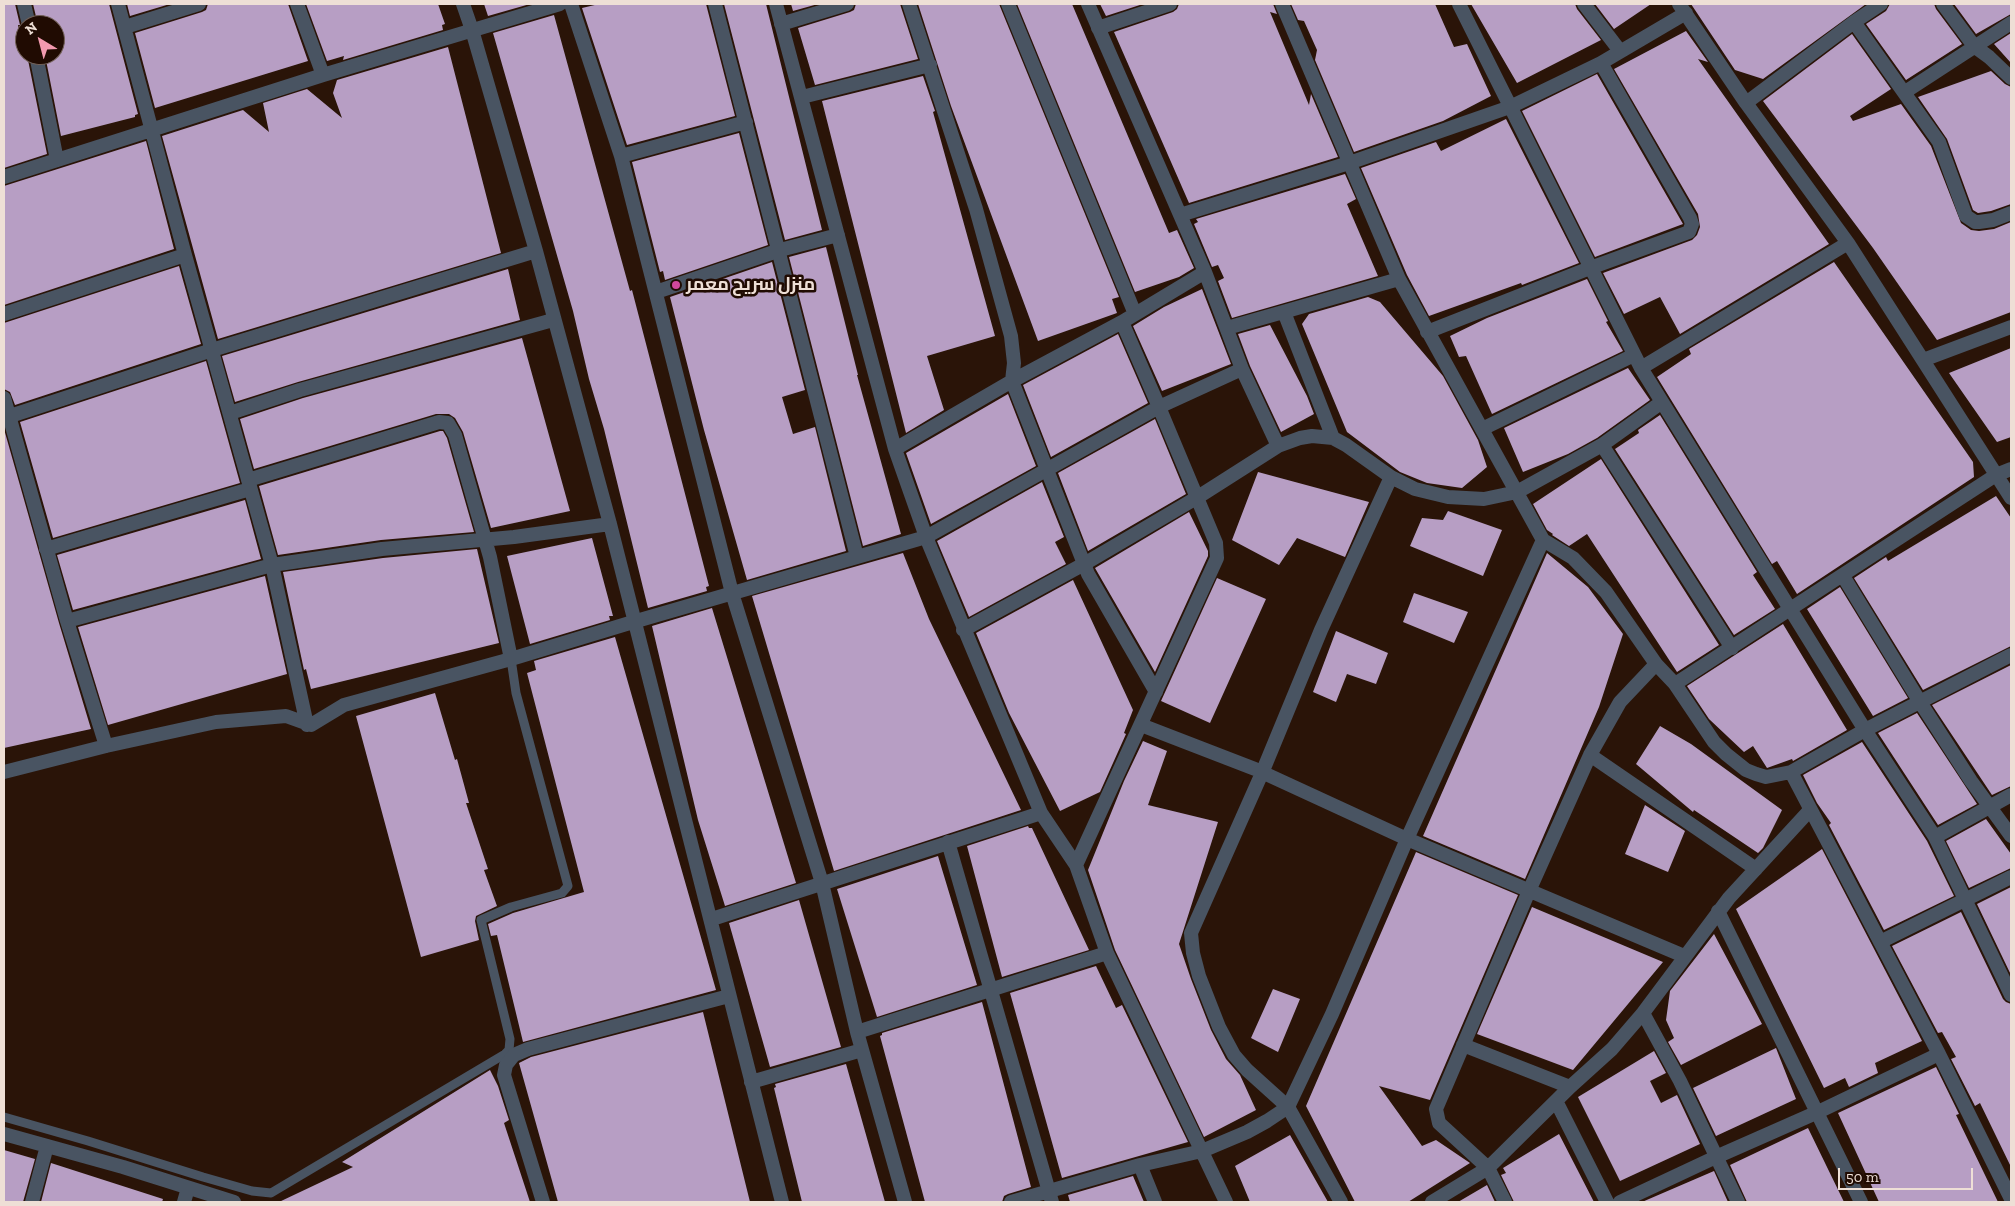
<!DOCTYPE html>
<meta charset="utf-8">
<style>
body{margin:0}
#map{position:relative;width:2015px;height:1206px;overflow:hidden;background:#2a1408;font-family:"Zilla Slab",serif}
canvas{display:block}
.frame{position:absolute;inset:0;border:5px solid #eedfd6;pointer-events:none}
.north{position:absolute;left:15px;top:15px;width:50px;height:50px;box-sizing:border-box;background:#200b02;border:1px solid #726057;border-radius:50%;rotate:323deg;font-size:14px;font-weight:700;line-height:20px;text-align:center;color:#eedfd6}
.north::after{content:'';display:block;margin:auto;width:18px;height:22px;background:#f29aaf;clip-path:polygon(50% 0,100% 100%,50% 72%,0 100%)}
.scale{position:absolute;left:1838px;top:1168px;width:135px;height:22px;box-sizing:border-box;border:2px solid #eedfd6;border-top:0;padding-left:6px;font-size:15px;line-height:18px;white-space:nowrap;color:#eedfd6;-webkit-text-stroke:4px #200b02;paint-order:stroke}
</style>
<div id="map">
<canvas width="2015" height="1206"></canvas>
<div class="frame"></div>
<div class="north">N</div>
<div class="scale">50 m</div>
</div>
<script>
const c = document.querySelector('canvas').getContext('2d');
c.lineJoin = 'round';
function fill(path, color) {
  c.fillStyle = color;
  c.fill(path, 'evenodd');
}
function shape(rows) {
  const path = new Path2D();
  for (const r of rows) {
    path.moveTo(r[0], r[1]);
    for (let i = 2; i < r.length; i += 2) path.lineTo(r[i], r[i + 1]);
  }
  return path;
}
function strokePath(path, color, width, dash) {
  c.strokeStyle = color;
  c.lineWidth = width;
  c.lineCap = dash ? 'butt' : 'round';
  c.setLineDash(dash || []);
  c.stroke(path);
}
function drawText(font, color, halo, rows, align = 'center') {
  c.font = font + ' "Zilla Slab",Cairo,serif';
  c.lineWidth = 5;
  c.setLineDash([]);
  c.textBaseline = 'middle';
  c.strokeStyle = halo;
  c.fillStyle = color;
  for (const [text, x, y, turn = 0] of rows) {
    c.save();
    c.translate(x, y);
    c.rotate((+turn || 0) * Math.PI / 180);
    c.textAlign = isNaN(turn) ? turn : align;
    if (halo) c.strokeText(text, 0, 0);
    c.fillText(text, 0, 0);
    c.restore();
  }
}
fill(shape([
 [4,4,15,4,20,25,18,25,24,55,27,55,47,154,4,168],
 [33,4,109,4,138,114,135,115,135,117,61,136,45,55,55,55,55,25,38,25],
 [127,4,170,4,130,16],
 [208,4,288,4,308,61,155,108,135,33,202,12,206,10],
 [306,4,438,4,445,24,442,25,443,30,343,60,344,56,327,61],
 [484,4,530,4,488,16],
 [599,4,706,4,735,116,627,145,582,8],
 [724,4,766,4,822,230,785,240],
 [791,4,818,4,793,11],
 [856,4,900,4,918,59,815,85,798,28,850,12,854,10],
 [918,4,999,4,1119,297,1112,299,1117,313,1038,341,951,106],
 [1017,4,1072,4,1169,233,1177,230,1194,268,1179,277,1135,292],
 [1100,4,1143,4,1106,16],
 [1179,4,1273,4,1277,14,1270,12,1309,105,1311,94,1338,157,1189,203,1114,32,1173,12,1177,9],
 [1291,4,1435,4,1454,47,1467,44,1491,96,1443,121,1354,152,1315,60,1317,50,1304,21,1298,20],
 [1471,4,1575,4,1577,9,1601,40,1517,83],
 [1595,4,1651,4,1614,29],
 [1691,4,1866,4,1763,79,1735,70],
 [1890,4,1934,4,1936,9,1962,44,1906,80,1866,24,1886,11],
 [1954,4,2011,4,2011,14,1976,34],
 [554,15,630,291,632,290,709,586,706,587,707,591,648,608,604,429,589,379,573,311,493,33],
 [1686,31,1708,62,1698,59,1829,244,1680,334,1660,297,1624,314,1603,273,1692,240,1697,235,1700,227,1698,214,1614,69],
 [2011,33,2011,63,1994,44],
 [1852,34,1891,89,1850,116,1853,121,1901,104,1931,146,1961,223,1971,230,1979,231,1994,229,2011,222,2011,312,1937,340,1873,248,1763,101],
 [448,47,501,253,218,339,162,136,243,110,269,132,263,103,307,89,342,118,333,93,337,80],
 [1991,71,2005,84,2011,87,2011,204,1991,211,1978,213,1973,210,1947,139,1918,97],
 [1597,74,1683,224,1595,257,1522,111],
 [923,76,935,111,933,112,995,336,927,356,944,410,906,433,822,101],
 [1506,119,1579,263,1522,285,1521,283,1429,316,1407,275,1361,168,1436,142,1441,151],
 [739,133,768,245,665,280,663,271,660,272,632,162],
 [146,141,174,249,4,305,4,186],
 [1345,174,1356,199,1347,204,1378,276,1232,318,1218,281,1224,278,1218,265,1212,267,1194,224,1198,222,1196,219],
 [826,247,858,375,857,375,901,534,863,546,789,257],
 [772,262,805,390,782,397,793,434,815,427,846,551,747,580,704,430,670,297],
 [1834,262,1973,462,1974,477,1797,594,1777,561,1772,564,1657,377,1691,354,1689,349],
 [179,266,201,344,15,405,10,392,4,389,4,323],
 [508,269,520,320,298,382,235,402,222,356],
 [1587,279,1608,321,1606,322,1623,351,1492,414,1466,356,1459,357,1450,336,1487,318],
 [1202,289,1231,364,1162,391,1133,326,1164,307],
 [1368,297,1380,302,1443,376,1478,440,1487,467,1462,488,1427,483,1400,472,1347,432,1302,324,1309,314],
 [1270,325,1307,396,1314,414,1281,432,1250,366,1238,334],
 [1118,334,1148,403,1051,457,1023,385],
 [522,338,570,511,491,528,463,432,455,418,449,414,436,414,254,469,240,419,303,398],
 [2011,348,2011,437,1997,442,1949,373],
 [206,361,240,483,53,538,20,422],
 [1628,368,1650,400,1597,438,1568,454,1523,472,1504,428],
 [1008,394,1036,466,931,524,906,453],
 [1660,415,1757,572,1753,575,1775,609,1734,635,1615,449,1639,433,1638,430],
 [1155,419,1186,494,1088,551,1058,473],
 [4,429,59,623,91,729,4,748],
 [440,431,443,431,447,438,474,532,381,540,278,555,259,486],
 [1601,459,1719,645,1677,672,1587,534,1569,546,1552,535,1553,534,1547,530,1533,504],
 [1258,472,1369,502,1345,557,1297,538,1279,565,1232,540],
 [1042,482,1064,537,1055,542,1066,564,969,617,937,541],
 [1996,496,2011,518,2011,646,1923,690,1854,578,1886,557,1888,561],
 [245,500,261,559,73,610,57,555],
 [1448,511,1502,530,1483,576,1410,546,1422,518,1443,520],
 [1189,512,1208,551,1208,556,1155,672,1095,568],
 [592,538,613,616,609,616,610,620,530,644,507,556],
 [477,549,499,643,311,689,306,669,304,670,283,572,383,558],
 [903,553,929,619,1021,810,834,871,752,596],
 [1547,553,1588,587,1623,634,1599,707,1525,879,1423,836],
 [265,576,287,674,108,725,78,627],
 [1217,578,1266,599,1210,723,1161,701],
 [1073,580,1133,710,1124,733,1126,734,1100,792,1060,811,1009,713,976,633],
 [1840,587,1908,698,1873,716,1807,609],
 [1414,593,1468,612,1454,643,1403,622],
 [712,608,796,883,725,906,698,820,652,626],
 [1783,624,1847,730,1793,761,1792,759,1767,768,1753,746,1744,752,1709,719,1687,686],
 [1336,631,1388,653,1376,684,1347,674,1336,702,1313,692],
 [615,637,716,990,523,1042,497,935,491,936,488,924,513,913,584,892,527,673,536,670,534,661],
 [2011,665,2011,786,1992,795,1932,705],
 [435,693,455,760,457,759,469,803,466,803,488,869,484,870,497,906,476,916,475,921,479,940,421,957,356,716],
 [1917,713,1977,804,1938,825,1878,733],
 [1660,726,1691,744,1782,810,1763,848,1758,853,1694,810,1693,812,1636,764],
 [1143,741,1167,751,1148,805,1218,822,1179,944,1191,979,1211,1030,1226,1059,1240,1075,1256,1110,1204,1137,1115,950,1088,870,1124,781],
 [1862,742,1927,841,1954,896,1884,930,1829,825,1831,823,1817,803,1803,775],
 [1645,805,1685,831,1668,872,1625,854],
 [1986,819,2011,854,2011,868,1969,888,1946,841],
 [1028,826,1029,828,1032,828,1089,950,1002,977,967,846],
 [1822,849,1922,1041,1875,1063,1878,1073,1849,1087,1845,1078,1824,1088,1736,909],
 [1416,852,1518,895,1430,1100,1379,1086,1422,1146,1436,1140,1470,1163,1408,1202,1355,1202,1306,1106],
 [938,856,977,985,877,1017,837,889],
 [2011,887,2011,975,1977,904],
 [799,900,841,1047,770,1067,729,923],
 [1532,907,1663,962,1573,1070,1477,1034],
 [1961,912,2003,999,2006,1002,2011,1004,2011,1167,1980,1103,1975,1106,1951,1059,1956,1057,1942,1032,1938,1033,1892,946],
 [1714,934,1762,1024,1681,1065,1668,1042,1674,1038,1666,1020,1670,991],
 [1096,966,1116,1008,1122,1005,1188,1142,1062,1178,1010,993],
 [1273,989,1300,999,1278,1052,1251,1038],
 [982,1002,1031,1187,1008,1194,1004,1196,1002,1202,925,1202,880,1036,882,1035,882,1033],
 [703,1012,750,1202,558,1202,519,1063,531,1057],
 [1776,1048,1796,1099,1716,1136,1693,1088],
 [1654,1051,1666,1073,1650,1081,1661,1103,1677,1095,1700,1144,1620,1181,1578,1097],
 [846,1064,885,1202,802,1202,774,1088,776,1087,775,1084],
 [1936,1067,1959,1114,1956,1115,1998,1202,1879,1202,1838,1113],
 [490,1070,498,1086,509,1120,504,1123,530,1202,279,1202,353,1167,342,1162],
 [1808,1128,1844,1202,1747,1202,1730,1165],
 [1559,1134,1594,1202,1514,1202,1501,1175,1506,1173,1503,1168],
 [1290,1135,1328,1202,1250,1202,1235,1166],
 [4,1150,35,1159,23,1202,4,1202],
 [51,1163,163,1199,162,1202,41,1202],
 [1714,1171,1728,1202,1642,1202],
 [1133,1176,1144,1202,1070,1202,1068,1195],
 [1487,1185,1495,1202,1458,1202]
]), '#b79ec4');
strokePath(shape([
 [4,1117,88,1141,203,1177,252,1191,271,1193,505,1054,509,1050,510,1039,481,920,511,907,562,893,568,886,516,693,511,659]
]), '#495462', 9);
strokePath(shape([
 [24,4,29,25],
 [118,4,185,255,272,565,307,725],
 [297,4,323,75],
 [463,4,472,30,536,251,610,524,782,1202],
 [571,4,621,156,732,593,822,883,857,1032,905,1202],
 [715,4,857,557],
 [776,4,895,449,926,537,1041,813,1076,865,1107,953,1226,1202],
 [909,4,976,209,1011,336,1014,363,1012,381,1088,574,1156,692],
 [1008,4,1135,314],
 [1088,4,1205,272,1242,369,1278,446],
 [1282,4,1399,279,1543,540,1573,558,1606,592,1656,664,1675,684,1714,742,1726,754,1746,770,1756,774,1766,777,1791,772,1865,730,2011,655],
 [1459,4,1641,368,1865,730,1935,837,2011,995],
 [1584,4,1620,51],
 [1679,4,1746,103,1848,243,2011,498],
 [1943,4,1974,46,1989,57,2011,78],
 [1854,22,1939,142,1966,216,1975,222,1979,222,1993,220,2011,213],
 [781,24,847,4],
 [125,27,199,4],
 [1098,28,1170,4],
 [36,55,57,160],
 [1905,92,2011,23],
 [802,97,930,65],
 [1746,103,1854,22,1881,4],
 [621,156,746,122],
 [4,177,323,75,560,4],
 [1180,215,1349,163,1510,107,1601,63,1686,13],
 [656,292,780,250,838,235],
 [1284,312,1333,438],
 [4,314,185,255],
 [1227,328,1399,279],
 [1427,332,1590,268,1689,232,1692,224,1690,218,1601,63],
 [1923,360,2011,327],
 [1641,368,1848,243],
 [4,398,67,621,106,746],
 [230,413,300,390,553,320],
 [4,418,212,350,536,251],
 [1482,429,1634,355],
 [1602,445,1732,648],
 [895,449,1012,381,1122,322],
 [248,480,439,422,448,423,455,435,490,557,511,659],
 [46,549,250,489],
 [1843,576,1920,702,1971,781,2011,836],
 [67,621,272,565,382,549,514,537,610,524],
 [963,630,1084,564,1198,497,1278,446,1300,438,1312,436,1333,438,1346,445,1391,477,1415,489,1448,497,1484,499,1517,492,1602,445,1662,402],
 [1675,684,1996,475,2011,469],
 [1141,725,1255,769,1407,839,1684,956],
 [1590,755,1756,869],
 [4,772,106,746,216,722,286,716,311,725,344,705,511,659,633,622,926,537,1159,407,1122,322,1205,272],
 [1791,772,1939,1054,2011,1199],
 [1935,837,2011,795],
 [948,842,1052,1202],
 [1076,865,1217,558,1216,543,1159,407,1242,369],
 [1718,911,1861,1202],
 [712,919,1041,813],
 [1880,942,2011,877],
 [1643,1013,1680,1081,1738,1202],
 [857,1032,1107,953],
 [1463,1045,1570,1087],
 [751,1082,862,1050],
 [1556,1101,1607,1202],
 [4,1134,123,1167,234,1202],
 [1140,1165,1155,1202],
 [32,1202,47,1146],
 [184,1202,188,1188],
 [543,1202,504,1075,506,1065,514,1055,528,1049,729,996],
 [1011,1202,1140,1165,1202,1151,1247,1132,1267,1121,1288,1107,1332,1014,1407,839,1543,540],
 [1341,1202,1288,1107,1247,1070,1234,1055,1219,1027,1199,976,1193,953,1191,933,1262,773,1321,630,1391,477],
 [1432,1202,1488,1168,1570,1087,1612,1049,1643,1013,1729,898,1810,810],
 [1505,1202,1488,1168,1439,1123,1436,1109,1529,891,1590,755,1620,702,1656,664],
 [1620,1202,1716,1157,1818,1112,1939,1054]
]), '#495462', 14);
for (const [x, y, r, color] of [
 [676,285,5,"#d1479c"]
]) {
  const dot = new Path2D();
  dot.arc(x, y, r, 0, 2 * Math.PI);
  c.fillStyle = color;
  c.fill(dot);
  strokePath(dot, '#200b02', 2);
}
drawText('bold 18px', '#eedfd6', '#200b02', [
 ["منزل سريح معمر",686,285]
], 'left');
</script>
